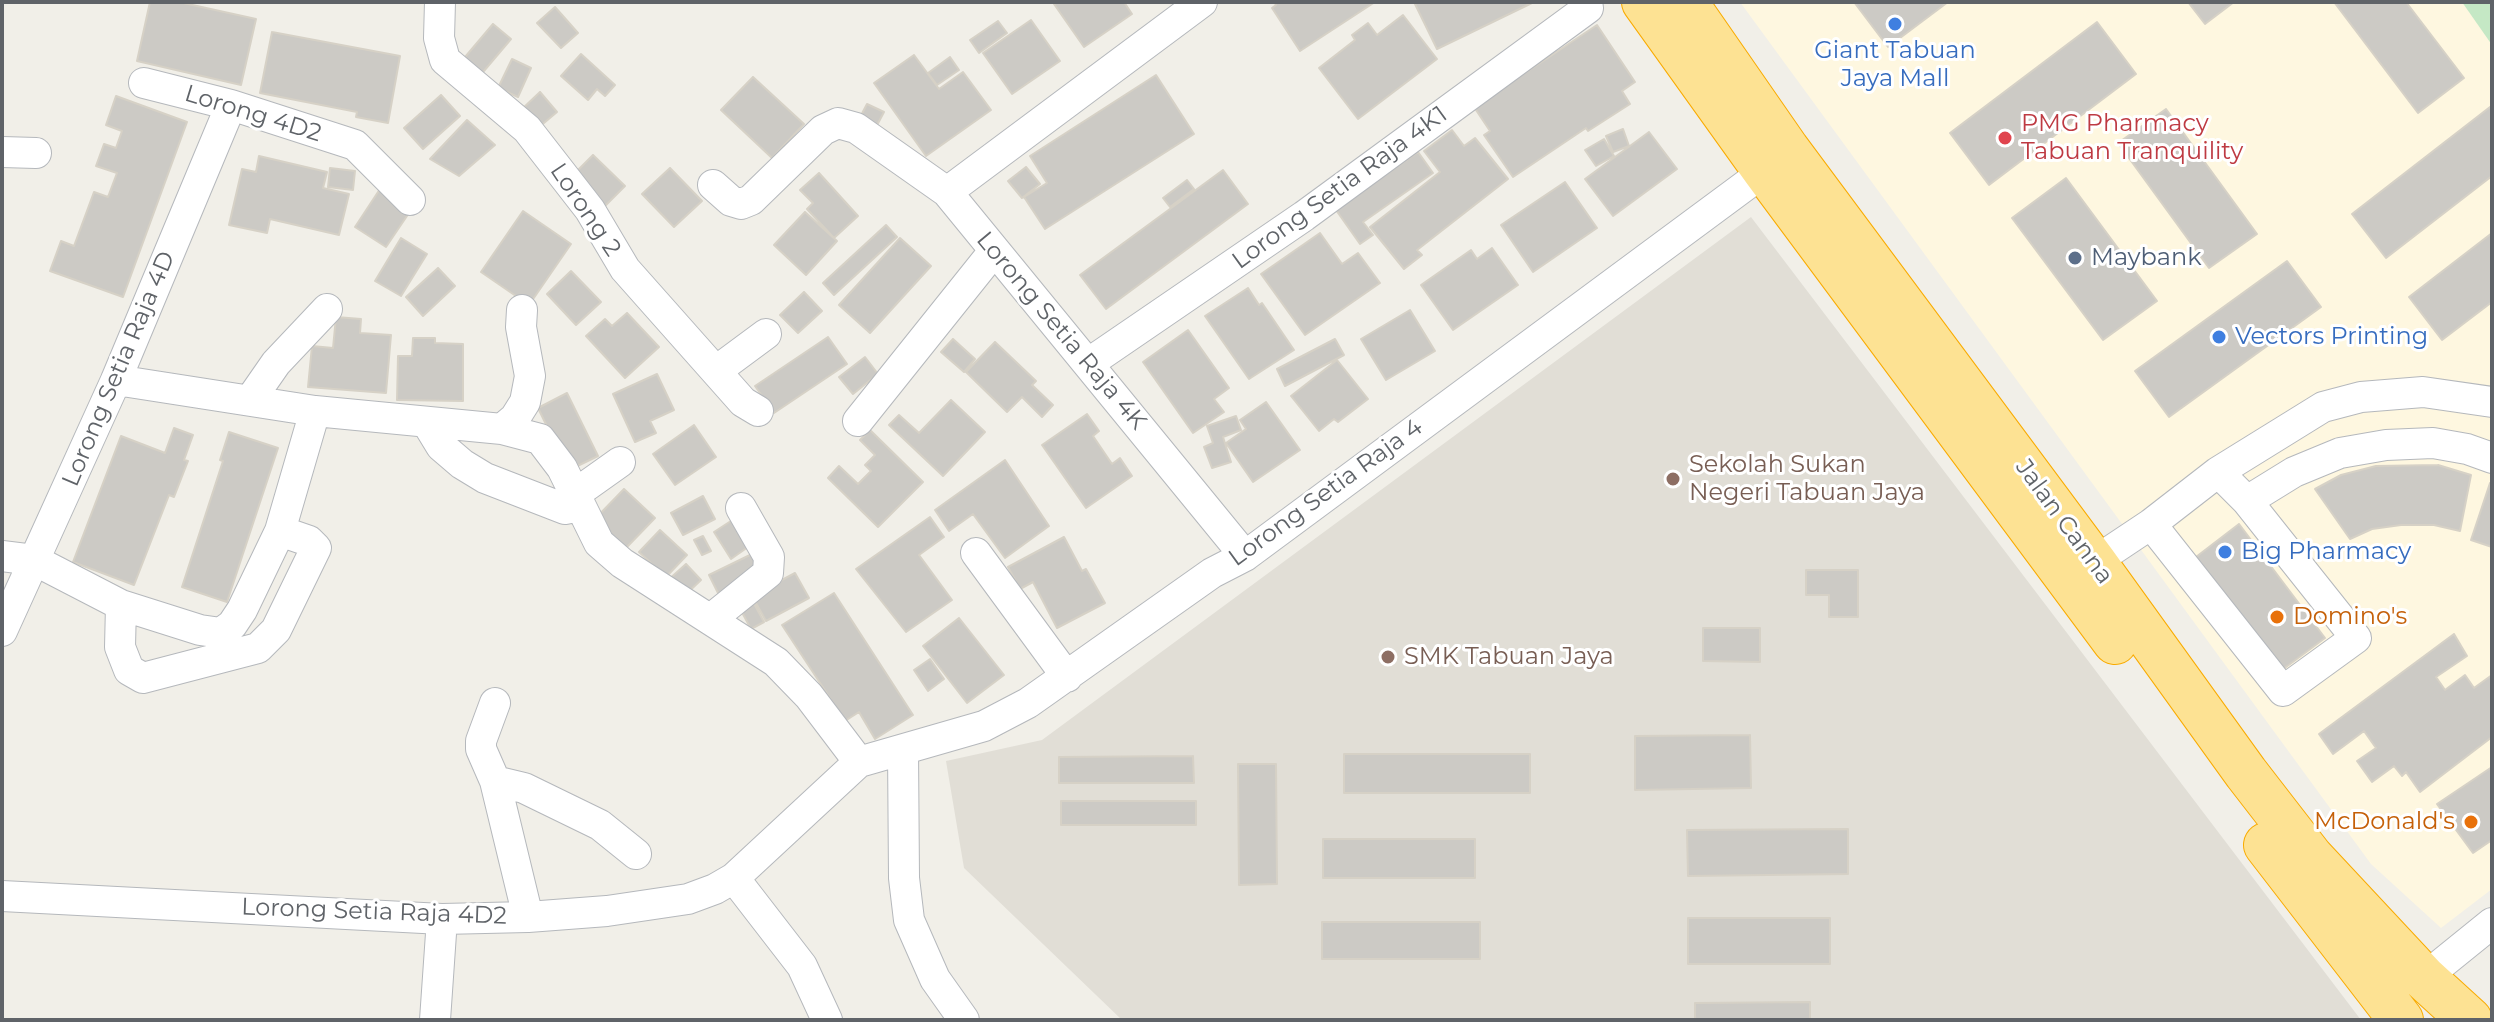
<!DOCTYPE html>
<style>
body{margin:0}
#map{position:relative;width:2494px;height:1022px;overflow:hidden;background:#f1efe8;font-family:Montserrat,sans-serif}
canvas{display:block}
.frame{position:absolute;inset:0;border:4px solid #5f6368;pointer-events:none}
</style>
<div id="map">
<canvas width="2494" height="1022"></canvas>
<div class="frame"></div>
</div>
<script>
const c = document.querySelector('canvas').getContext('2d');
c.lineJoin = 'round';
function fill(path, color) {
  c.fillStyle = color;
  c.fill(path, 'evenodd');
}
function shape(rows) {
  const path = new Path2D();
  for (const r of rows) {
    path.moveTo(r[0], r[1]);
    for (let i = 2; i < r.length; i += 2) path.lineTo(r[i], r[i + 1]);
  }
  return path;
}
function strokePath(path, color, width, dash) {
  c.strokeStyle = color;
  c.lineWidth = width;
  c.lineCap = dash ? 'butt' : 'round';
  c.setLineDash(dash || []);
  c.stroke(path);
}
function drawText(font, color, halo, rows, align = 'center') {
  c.font = font + ' Montserrat,sans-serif';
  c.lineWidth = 6;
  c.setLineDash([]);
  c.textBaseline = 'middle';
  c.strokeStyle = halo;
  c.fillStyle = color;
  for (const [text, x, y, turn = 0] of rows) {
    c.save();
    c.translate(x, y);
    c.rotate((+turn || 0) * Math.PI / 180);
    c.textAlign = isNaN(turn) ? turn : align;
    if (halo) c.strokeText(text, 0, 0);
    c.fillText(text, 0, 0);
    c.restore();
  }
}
fill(shape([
 [1740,2,2492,2,2492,889,2441,928,2371,864]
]), '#fef7e0');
fill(shape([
 [1751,217,2361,1020,1122,1020,964,868,946,761,1042,740]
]), '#e1ded6');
fill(shape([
 [2462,2,2492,2,2492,45]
]), '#c5e8c5');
const building = shape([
 [150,2,179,2,256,19,241,85,137,61,150,2],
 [1057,2,1124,2,1132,14,1084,47,1054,4,1057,2],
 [1274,2,1375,2,1300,51,1272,8,1276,5,1274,2],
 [1414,2,1534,2,1437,49,1414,2],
 [1854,2,1948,2,1888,47,1854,2],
 [1854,2,1948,2,1888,47,1854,2],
 [1854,2,1948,2,1888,47,1854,2],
 [2188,2,2234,2,2205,24,2188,2],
 [2334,2,2406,2,2464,78,2418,113,2334,2],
 [555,7,578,33,561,48,537,23,555,7],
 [1403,15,1437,59,1358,119,1319,68,1355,40,1352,35,1368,23,1377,35,1403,15],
 [1031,20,1060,61,1012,94,983,53,1031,20],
 [998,21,1007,33,979,53,970,40,998,21],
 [2097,22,2136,74,1989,185,1950,133,2097,22],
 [493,24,511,39,478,78,460,63,493,24],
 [1597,25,1635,82,1622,91,1630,104,1588,131,1586,128,1513,177,1484,135,1490,131,1474,107,1597,25],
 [272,32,400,56,388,123,356,117,357,112,260,93,272,32],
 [581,54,615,85,605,96,597,89,588,100,561,76,581,54],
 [914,55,939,89,963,72,991,110,926,156,874,83,914,55],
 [950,57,959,70,937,85,928,73,950,57],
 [512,59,531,68,518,97,498,88,512,59],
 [1156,75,1194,134,1045,229,1024,197,1047,183,1030,156,1156,75],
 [753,77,804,124,772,158,721,110,753,77],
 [540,92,557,112,538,128,521,110,540,92],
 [441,95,460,116,423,149,404,128,441,95],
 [116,96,187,122,123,297,50,271,61,241,74,246,94,192,108,197,117,173,96,166,104,144,116,148,122,131,106,125,116,96],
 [867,104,884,112,875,129,858,121,867,104],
 [2490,107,2492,110,2492,176,2386,258,2352,214,2490,107],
 [2166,109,2257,234,2209,268,2118,143,2166,109],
 [467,120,495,145,459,176,430,159,467,120],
 [1623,129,1629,146,1613,152,1606,136,1623,129],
 [1452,130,1464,146,1475,138,1508,179,1417,250,1422,255,1404,269,1370,227,1440,172,1424,151,1452,130],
 [1649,132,1677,169,1613,216,1585,179,1649,132],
 [1604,139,1614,156,1596,166,1585,150,1604,139],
 [1418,152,1433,173,1363,222,1373,235,1360,244,1336,210,1418,152],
 [593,155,625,186,605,206,573,175,593,155],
 [259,156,327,172,323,188,349,194,339,235,270,219,267,233,229,225,242,169,256,172,259,156],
 [1026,167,1040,184,1022,198,1008,181,1026,167],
 [330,168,355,171,353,190,328,187,330,168],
 [670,168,702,201,674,227,642,194,670,168],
 [1223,170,1248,204,1106,309,1080,275,1223,170],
 [819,173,858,216,834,238,807,209,813,203,800,190,819,173],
 [2066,178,2157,301,2103,340,2012,218,2066,178],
 [1187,180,1194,189,1170,207,1163,198,1187,180],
 [1565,182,1597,228,1533,272,1501,225,1565,182],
 [380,189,411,210,386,247,355,227,380,189],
 [523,211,571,244,529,305,481,272,523,211],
 [805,212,837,241,806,275,774,245,805,212],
 [886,225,897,237,834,295,823,283,886,225],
 [1320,233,1342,264,1358,253,1380,283,1305,335,1261,274,1320,233],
 [2492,233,2492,302,2442,340,2409,297,2492,233],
 [401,238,427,254,401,296,375,281,401,238],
 [900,238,931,266,870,333,839,305,900,238],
 [1492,248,1518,285,1453,330,1421,285,1471,250,1477,259,1492,248],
 [2287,261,2321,307,2169,417,2135,371,2287,261],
 [438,268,455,286,423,316,406,297,438,268],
 [571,271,601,302,576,325,547,294,571,271],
 [1248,288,1259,305,1262,303,1294,350,1249,379,1205,316,1248,288],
 [804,292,822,311,798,333,780,315,804,292],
 [1410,310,1435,351,1386,380,1361,339,1410,310],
 [627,313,659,347,625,378,586,336,605,319,612,326,627,313],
 [336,317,361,319,360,333,391,335,386,393,308,387,312,346,333,348,336,317],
 [1188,330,1229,388,1214,399,1224,412,1193,433,1143,362,1188,330],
 [828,337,847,364,774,413,755,386,828,337],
 [413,338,435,338,435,343,463,344,463,401,397,400,398,356,412,356,413,338],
 [953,339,975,359,964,372,941,352,953,339],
 [1335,339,1344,355,1285,386,1277,369,1335,339],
 [995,342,1036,381,1032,385,1053,405,1042,417,1022,397,1007,412,966,372,995,342],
 [865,357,878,374,853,394,839,377,865,357],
 [1337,360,1368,399,1338,422,1334,419,1319,431,1291,396,1337,360],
 [657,374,674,410,650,421,656,433,635,442,613,394,657,374],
 [567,393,598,456,565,472,560,453,538,408,567,393],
 [951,400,985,432,943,476,889,425,899,415,919,433,951,400],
 [1266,402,1300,450,1253,482,1226,443,1246,429,1240,420,1266,402],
 [1087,414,1099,431,1093,436,1112,464,1120,458,1132,476,1086,508,1042,445,1087,414],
 [1236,416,1241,430,1223,437,1231,462,1212,468,1204,447,1213,443,1207,426,1236,416],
 [694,425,716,457,675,485,653,454,694,425],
 [174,428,193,435,184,460,188,461,174,497,169,495,134,585,73,562,121,436,165,453,174,428],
 [870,430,923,482,878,527,828,478,839,466,858,484,871,471,865,465,875,455,860,440,870,430],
 [229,432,278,448,227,602,182,587,223,461,220,460,229,432],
 [1005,460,1049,526,1005,558,973,514,949,531,935,510,1005,460],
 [2438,465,2471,475,2460,531,2434,525,2401,525,2372,529,2350,539,2315,489,2341,475,2376,466,2438,465],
 [2490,483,2492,484,2492,547,2471,540,2490,483],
 [624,489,655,518,626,548,592,522,624,489],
 [703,496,715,519,683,535,671,513,703,496],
 [737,517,748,547,731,559,714,532,737,517],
 [930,517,944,537,919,555,952,600,906,632,856,569,930,517],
 [2239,524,2325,638,2282,670,2196,557,2239,524],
 [660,530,687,555,666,577,639,552,660,530],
 [703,536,711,551,702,555,694,540,703,536],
 [1064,537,1082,571,1086,569,1105,603,1057,628,1033,582,1020,589,1008,567,1064,537],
 [752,554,763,576,720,597,709,575,752,554],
 [686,564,701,580,681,599,666,582,686,564],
 [1806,570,1858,570,1858,617,1829,617,1829,595,1806,595,1806,570],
 [795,573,809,598,766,621,752,596,795,573],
 [834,593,913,715,875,739,859,712,845,721,782,625,834,593],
 [751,598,764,622,751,629,738,605,751,598],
 [959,618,1004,675,967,703,923,646,959,618],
 [1703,628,1760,628,1760,662,1703,661,1703,628],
 [2454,634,2467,656,2436,677,2445,690,2465,675,2474,688,2492,675,2492,737,2420,792,2406,772,2402,776,2394,766,2372,782,2357,761,2376,748,2364,731,2333,754,2319,734,2454,634],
 [930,659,944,679,928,691,914,670,930,659],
 [1750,735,1751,788,1635,790,1635,736,1750,735],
 [1344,754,1530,754,1530,793,1344,793,1344,754],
 [1193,756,1194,783,1059,783,1059,757,1193,756],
 [1238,764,1276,764,1277,884,1239,885,1238,764],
 [2492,767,2492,840,2473,853,2437,804,2492,767],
 [1061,801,1196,801,1196,825,1061,825,1061,801],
 [1848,829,1848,874,1688,876,1687,830,1848,829],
 [1323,839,1475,839,1475,878,1323,878,1323,839],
 [1688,918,1830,918,1830,964,1688,964,1688,918],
 [1322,922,1480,922,1480,959,1322,959,1322,922],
 [1810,1002,1810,1020,1695,1020,1695,1003,1810,1002]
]);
fill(building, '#cccac5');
strokePath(building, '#d6d1c6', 2);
const minor = shape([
 [440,2,439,38,445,60,527,129,590,210,625,269,743,402,758,411],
 [144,83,231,105,355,145,410,200],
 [2,152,36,153],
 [713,185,731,201,741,204,751,200,823,130,838,123,856,128,947,192,1245,556],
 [947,192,1202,2],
 [1089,363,1304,216,1588,8],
 [716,371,766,334],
 [116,380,315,411,502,429,540,439,562,468,599,543,622,563,776,662,809,696,859,762],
 [251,399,276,363,327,309],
 [858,421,994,251],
 [427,423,441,446,462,464,485,478,565,509,580,506],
 [502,429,515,418,525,402,530,376,521,327,522,310],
 [575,494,620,462],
 [2247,501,2294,472,2340,453,2386,445,2433,443,2467,449,2492,458],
 [2151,524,2283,691,2356,638,2247,501,2218,472],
 [976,553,1067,677],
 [2,556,34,560,121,605,200,630,221,633,232,625,242,610,280,531,315,411],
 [2094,562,2151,524,2218,472,2323,407,2361,397,2423,392,2492,402],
 [121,605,120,647,129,670,143,678,258,648,276,630,316,548,309,541,280,531],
 [711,619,768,573,769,557,741,508],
 [2,631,116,380,231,105],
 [495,703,481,741,481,749,495,781,528,917],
 [903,750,904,878,909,920,935,979,964,1020],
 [495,781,524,788,600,825,636,854],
 [734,878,802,966,827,1020],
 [2,896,442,919,528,917,607,911,688,899,715,889,734,878,859,762,984,726,1028,703,1212,573,1245,556,1765,171],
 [2424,978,2492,923],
 [435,1020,442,919]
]);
const highway = shape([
 [1644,2,1765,171,2115,642],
 [1685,2,1787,149,2094,562,2246,773,2311,857,2424,978,2470,1020],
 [2266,845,2401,1020]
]);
strokePath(minor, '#b5b8bc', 32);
strokePath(highway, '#f9ab00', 46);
strokePath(minor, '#fff', 30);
strokePath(highway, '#fde293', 44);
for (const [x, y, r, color] of [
 [1895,24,8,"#3f7fe0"],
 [2005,138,8,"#e0444e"],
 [2075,258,8,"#5c6f8a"],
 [2219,337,8,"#3f7fe0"],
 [1673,479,8,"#8d6e63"],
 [2225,552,8,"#3f7fe0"],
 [2277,617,8,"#e8710a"],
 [1388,657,8,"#8d6e63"],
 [2471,822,8,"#e8710a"]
]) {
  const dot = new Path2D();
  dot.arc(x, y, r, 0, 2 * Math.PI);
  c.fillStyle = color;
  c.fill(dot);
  strokePath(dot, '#fff', 3);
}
drawText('24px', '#366cbe', '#fff', [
 ["Giant Tabuan",1895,51,"center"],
 ["Jaya Mall",1895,79,"center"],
 ["Vectors Printing",2235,337],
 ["Big Pharmacy",2241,552]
], 'left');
drawText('24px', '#5f6368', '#fff', [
 ["Lorong 4D2",253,114,17],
 ["Lorong Setia Raja 4K1",1340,188,-36],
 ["Lorong 2",585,210,56],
 ["Lorong Setia Raja 4K",1061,331,50],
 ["Lorong Setia Raja 4D",119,369,-67],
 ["Lorong Setia Raja 4",1326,493,-36],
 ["Jalan Canna",2064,522,54],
 ["Lorong Setia Raja 4D2",374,912,2]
]);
drawText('24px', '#be3a42', '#fff', [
 ["PMG Pharmacy",2021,124],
 ["Tabuan Tranquility",2021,152]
], 'left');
drawText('24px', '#4e5e75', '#fff', [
 ["Maybank",2091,258]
], 'left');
drawText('24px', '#785e54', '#fff', [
 ["Sekolah Sukan",1689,465],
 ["Negeri Tabuan Jaya",1689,493],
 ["SMK Tabuan Jaya",1404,657]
], 'left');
drawText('24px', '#c56008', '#fff', [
 ["Domino's",2293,617],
 ["McDonald's",2455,822,"right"]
], 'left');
</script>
